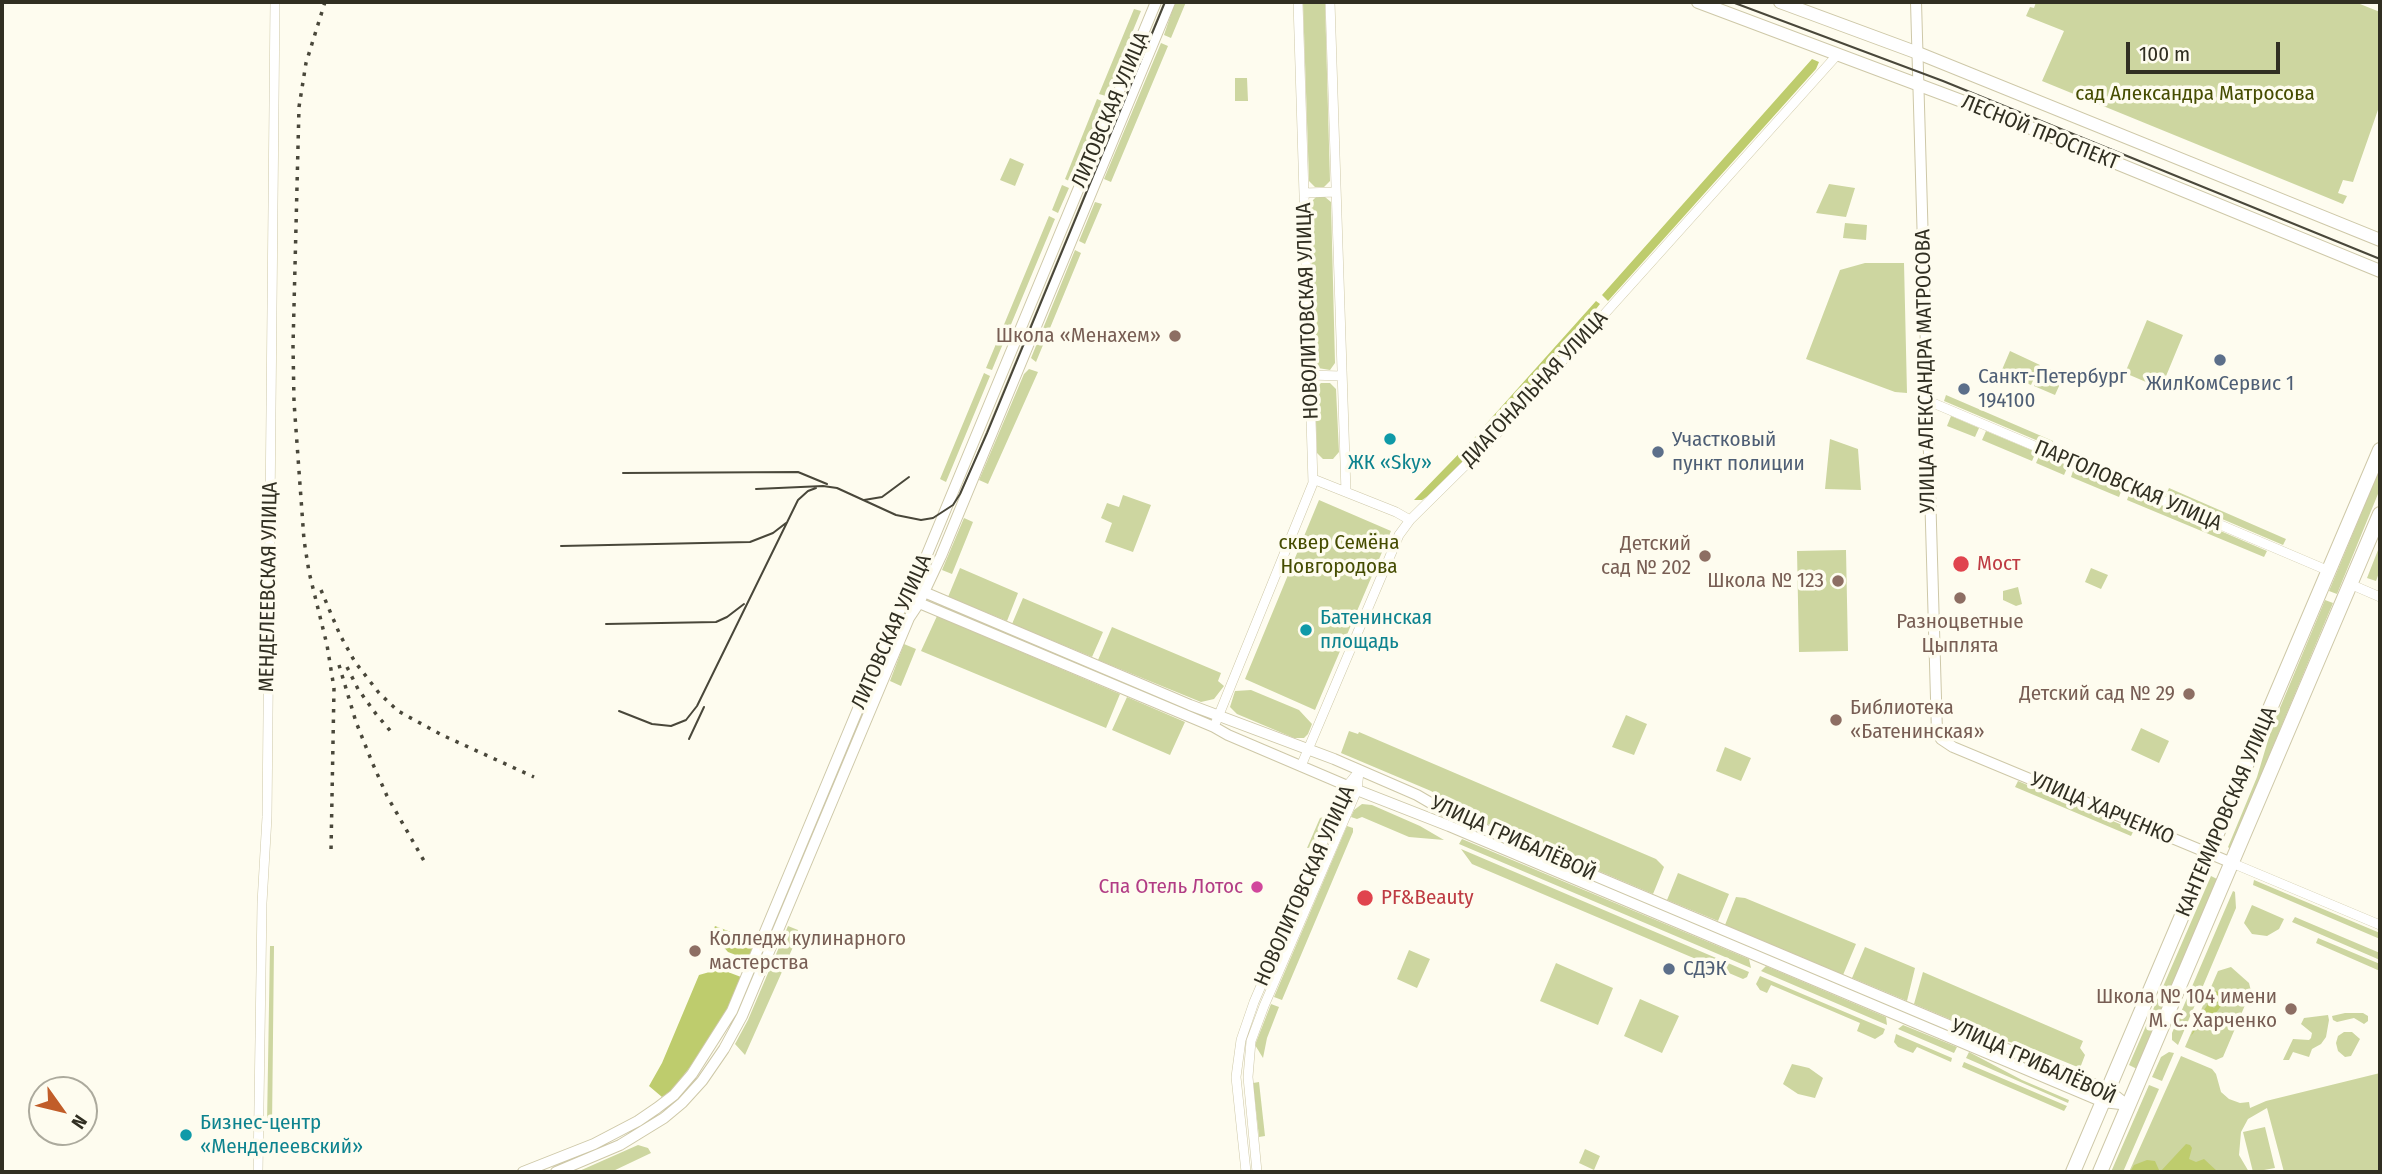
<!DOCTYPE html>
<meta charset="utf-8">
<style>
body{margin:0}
#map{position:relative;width:2382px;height:1174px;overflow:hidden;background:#fefcef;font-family:"Fira Sans Condensed",sans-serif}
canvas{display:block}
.frame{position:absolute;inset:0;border:4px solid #312f22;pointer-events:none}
.north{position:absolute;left:28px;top:1076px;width:70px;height:70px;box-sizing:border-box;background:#fefcef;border:2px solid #acaa9d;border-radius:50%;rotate:124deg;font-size:19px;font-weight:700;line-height:28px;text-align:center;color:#312f22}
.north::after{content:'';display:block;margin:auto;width:24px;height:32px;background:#c15d29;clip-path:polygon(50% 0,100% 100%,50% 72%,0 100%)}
.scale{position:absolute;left:2126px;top:42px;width:154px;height:32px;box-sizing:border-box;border:4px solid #312f22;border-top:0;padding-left:9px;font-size:21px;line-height:24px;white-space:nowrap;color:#312f22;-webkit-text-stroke:5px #fefcef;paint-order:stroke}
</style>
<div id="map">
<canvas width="2382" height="1174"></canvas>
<div class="frame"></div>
<div class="north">N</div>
<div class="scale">100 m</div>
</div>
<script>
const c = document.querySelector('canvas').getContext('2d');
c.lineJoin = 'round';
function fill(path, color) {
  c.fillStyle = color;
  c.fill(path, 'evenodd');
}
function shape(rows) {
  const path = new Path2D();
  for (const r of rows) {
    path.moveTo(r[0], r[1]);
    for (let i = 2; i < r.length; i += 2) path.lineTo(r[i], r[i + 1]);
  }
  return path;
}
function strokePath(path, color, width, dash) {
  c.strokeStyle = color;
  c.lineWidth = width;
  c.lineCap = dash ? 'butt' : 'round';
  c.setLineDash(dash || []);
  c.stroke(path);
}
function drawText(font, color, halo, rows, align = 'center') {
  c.font = font + ' "Fira Sans Condensed",sans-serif';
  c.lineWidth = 7;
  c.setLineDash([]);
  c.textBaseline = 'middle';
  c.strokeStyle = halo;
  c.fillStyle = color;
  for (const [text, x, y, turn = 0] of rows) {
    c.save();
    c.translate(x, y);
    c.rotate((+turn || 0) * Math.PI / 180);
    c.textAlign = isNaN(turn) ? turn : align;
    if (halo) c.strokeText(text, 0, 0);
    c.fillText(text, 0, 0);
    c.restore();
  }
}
fill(shape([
 [1175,2,1186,2,1171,38,1164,35],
 [1303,2,1325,2,1330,181,1324,187,1315,187,1309,181],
 [2036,2,2355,2,2380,12,2380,104,2353,182,2343,180,2338,193,2347,196,2343,204,2042,81,2064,31,2026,16,2030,7,2034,8],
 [1134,9,1141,11,1106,96,1099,94],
 [1161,43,1168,46,1111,182,1104,179],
 [1235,78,1247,78,1248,101,1235,101],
 [1097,99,1104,102,1071,182,1065,179],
 [1010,158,1024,164,1015,186,1000,180],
 [1829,184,1855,188,1846,217,1816,213],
 [1062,185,1069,188,1058,213,1052,210],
 [1316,197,1325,197,1331,202,1335,363,1330,370,1318,368,1314,362,1310,203],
 [1095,202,1102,204,1085,244,1079,241],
 [1049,216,1055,219,992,370,986,368],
 [1845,223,1867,225,1866,240,1843,238],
 [1075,250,1081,253,1036,362,1031,358],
 [1865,263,1904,263,1907,393,1895,392,1806,359,1840,270],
 [2147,320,2183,335,2164,381,2155,377,2146,382,2125,373],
 [2010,351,2040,365,2031,385,2001,372],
 [2043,366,2064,375,2055,395,2034,386],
 [1029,369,1038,372,988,484,979,480,1024,374],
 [984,373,990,376,946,482,940,479],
 [1321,383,1330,383,1336,389,1339,452,1333,459,1323,459,1317,453,1315,389],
 [1946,395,2053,441,2050,446,1944,401],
 [1951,416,1979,428,1975,437,1947,426],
 [1986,431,2036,452,2032,461,1982,440],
 [1830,439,1858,449,1861,490,1825,489],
 [2040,454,2068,466,2064,475,2036,463],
 [2074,468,2122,489,2119,497,2071,477],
 [2380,468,2380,489,2337,594,2329,591],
 [2169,488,2286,539,2283,545,2166,495],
 [2130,492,2267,551,2264,557,2127,500],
 [1123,495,1151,505,1133,552,1105,542,1112,523,1101,518,1107,503,1119,507],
 [1319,500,1391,531,1315,710,1245,679],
 [964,518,973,522,952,574,942,570],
 [2380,545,2380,570,2376,581,2367,578],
 [1846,550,1848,651,1799,652,1797,551],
 [960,568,1018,593,1007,621,948,597],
 [2091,568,2108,575,2101,589,2085,582],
 [2018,587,2022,604,2016,606,2003,600,2003,591],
 [1023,598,1103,632,1092,657,1012,624],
 [2325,600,2333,603,2230,849,2228,847,2257,777,2272,727],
 [937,616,1120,694,1106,728,921,651],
 [1112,627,1221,673,1218,681,1224,686,1214,699,1201,702,1098,660],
 [904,644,916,649,901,686,890,681],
 [1251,690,1299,710,1312,724,1308,734,1304,738,1294,738,1237,714,1230,707,1235,691],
 [1127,697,1185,722,1170,755,1112,730],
 [1626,715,1647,724,1634,755,1612,747],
 [2141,728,2169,741,2159,763,2131,750],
 [1349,731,1358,734,1359,732,1656,859,1664,867,1653,894,1457,811,1431,791,1341,753],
 [1725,747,1751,758,1741,781,1716,771],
 [2018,781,2134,830,2131,836,2015,787],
 [1362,804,1372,805,1420,826,1444,840,1409,837,1362,817,1357,819,1351,817,1354,810],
 [1327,816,1314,847,1307,848,1320,818],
 [1347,826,1353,828,1353,832,1282,1000,1274,997],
 [1462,839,1749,959,1751,968,1459,844],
 [1461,849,1749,972,1747,977,1743,979,1472,864],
 [1678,873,1729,894,1718,921,1667,900],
 [2211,876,2219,880,2137,1069,2129,1065],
 [2254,880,2380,933,2380,939,2253,885],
 [2233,891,2235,892,2236,908,2178,1045,2172,1040,2172,1033],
 [1736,897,1745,898,1856,944,1843,975,1725,925],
 [2252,905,2284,919,2279,929,2267,936,2252,934,2244,923],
 [2295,917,2380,953,2380,960,2292,922],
 [788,926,798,930,797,938,745,1055,735,1044,748,1020],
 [2318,938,2380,964,2380,971,2316,943],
 [270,946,274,946,272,1127,267,1124],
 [1865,947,1915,968,1907,1001,1852,978],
 [1409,950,1430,959,1417,988,1397,979],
 [1556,963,1613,988,1598,1025,1540,1001],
 [1766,966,1886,1017,1887,1025,1761,971],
 [2231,967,2249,983,2251,991,2223,1057,2216,1060,2185,1047,2218,971],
 [1923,972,2083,1041,2080,1048,2085,1055,2080,1068,2031,1048,1992,1037,1914,1004],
 [1760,976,1885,1029,1883,1034,1875,1039,1857,1031,1860,1023,1771,985,1767,993,1760,990,1756,984],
 [1640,999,1679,1016,1662,1053,1624,1036],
 [1271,1004,1279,1007,1267,1038,1263,1058,1255,1045],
 [2345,1013,2363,1013,2368,1016,2368,1021,2364,1024,2354,1018,2337,1022,2333,1020,2332,1016],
 [2328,1015,2329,1020,2326,1037,2321,1044,2312,1049,2309,1057,2293,1052,2289,1060,2283,1060,2293,1039,2309,1040,2311,1038,2312,1033,2301,1024,2304,1018],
 [1903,1025,1957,1047,1954,1053,1898,1029],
 [2344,1032,2352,1032,2360,1039,2351,1056,2345,1057,2338,1051,2336,1043,2338,1036],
 [1896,1034,1952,1058,1951,1062,1917,1047,1913,1053,1898,1047,1894,1042],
 [1969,1052,2022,1080,2069,1100,2068,1103,1966,1058],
 [2169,1052,2174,1053,2162,1081,2152,1077,2161,1057],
 [2181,1056,2212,1069,2216,1074,2221,1092,2229,1099,2240,1103,2249,1102,2250,1108,2266,1101,2380,1073,2380,1172,2284,1172,2267,1108,2248,1119,2241,1132,2239,1155,2249,1172,2129,1172],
 [1964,1062,2067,1106,2064,1111,1962,1067],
 [1792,1064,1809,1068,1823,1078,1815,1098,1798,1094,1783,1084],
 [1259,1082,1265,1136,1259,1137,1253,1083],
 [2149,1085,2159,1089,2123,1172,2111,1172],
 [2265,1127,2275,1168,2253,1172,2243,1132],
 [638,1145,648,1148,651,1153,611,1172,577,1172],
 [1585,1149,1600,1156,1594,1170,1579,1163]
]), '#cdd6a0');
fill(shape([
 [1812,59,1819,62,1816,69,1608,301,1602,295],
 [1596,301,1600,304,1596,309,1598,312,1497,426,1492,428,1485,425],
 [1478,434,1482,440,1481,444,1428,496,1422,500,1414,500],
 [715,926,757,942,749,960,728,952,712,934],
 [720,969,741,977,730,1004,720,1023,690,1067,672,1090,662,1097,649,1086,662,1063,699,975],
 [2216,991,2222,994,2222,1005,2215,1014,2208,1013,2191,1036,2198,1019,2208,1004,2214,1008,2218,1004,2214,997],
 [2186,1144,2190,1145,2192,1148,2189,1159,2196,1162,2204,1159,2218,1172,2201,1170,2197,1172,2160,1172],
 [2147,1160,2155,1161,2159,1170,2156,1172,2130,1172,2134,1165]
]), '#becc6d');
const minor = shape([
 [1330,2,1346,492],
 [1304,193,1336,192],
 [1310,375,1341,376],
 [1926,400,2329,571],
 [1313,479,1396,512,1410,520],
 [2350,584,2380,597],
 [1216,722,1313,483,1298,2],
 [1301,766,1399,535,1410,520,1494,437,1838,54],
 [2232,863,2380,925],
 [258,1172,262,903,267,817,275,2],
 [1246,1172,1236,1077,1241,1040,1254,1002,1335,814,1347,786,1359,771],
 [1257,1172,1248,1077,1251,1041,1264,1006,1357,790,1359,772]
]);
const tertiary = shape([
 [1916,2,1937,733,1941,739,1953,747,2232,863],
 [918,592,924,592,1190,705,1334,759,1417,795,1453,816,1970,1034,2108,1090,2126,1104],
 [915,598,919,603,1214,727,1228,735,1357,790,1449,826,2103,1102,2129,1105],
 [523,1172,594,1144,638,1121,657,1108,674,1095,692,1074,732,1011,898,613,911,593,1156,2],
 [556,1172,620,1145,664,1118,682,1103,702,1081,724,1049,742,1016,909,618,919,603,941,556,1170,2]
]);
const secondary = shape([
 [1698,2,1999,115,2380,271],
 [1780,2,1918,53,2380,240]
]);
const primary = shape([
 [2073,1172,2380,450],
 [2100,1172,2380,514]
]);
strokePath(minor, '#cec8a8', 10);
strokePath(tertiary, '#cec8a8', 12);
strokePath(secondary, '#cec8a8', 14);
strokePath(primary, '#cec8a8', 16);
strokePath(minor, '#fff', 9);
strokePath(tertiary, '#fff', 10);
strokePath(secondary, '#fff', 12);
strokePath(primary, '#fff', 14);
strokePath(shape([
 [1732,2,1943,81,2380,259],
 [623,473,798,472,827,484],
 [756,489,823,486,837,488,896,515,921,520,933,518,953,505,960,494,987,433,1165,2],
 [864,500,882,497,909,477],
 [561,546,750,542,773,533,786,523],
 [606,624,716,622,727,617,744,604],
 [619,711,652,724,671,726,686,720,697,706,798,500,808,491,816,488],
 [689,739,704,707]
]), '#49473a', 2);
strokePath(shape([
 [325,2,306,63,299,107,293,346,294,402,304,540,309,572,327,645,334,688,331,851],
 [321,590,340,635,355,662,379,693,398,711,442,735,534,777],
 [339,665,356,722,372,762,387,796,427,866],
 [347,667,358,689,376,714,393,734]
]), '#49473a', 3.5, [3.5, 7]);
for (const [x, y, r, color] of [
 [1175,336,7,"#8d6e63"],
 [2220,360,7,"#5c6f8a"],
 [1964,389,7,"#5c6f8a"],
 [1390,439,7,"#0f9aa8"],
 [1658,452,7,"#5c6f8a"],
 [1705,556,7,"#8d6e63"],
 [1961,564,9,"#e0444e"],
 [1838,581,7,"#8d6e63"],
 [1960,598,7,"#8d6e63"],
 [1306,630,7,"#0f9aa8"],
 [2189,694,7,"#8d6e63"],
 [1836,720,7,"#8d6e63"],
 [1257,887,7,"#d1479c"],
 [1365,898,9,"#e0444e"],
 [695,951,7,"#8d6e63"],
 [1669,969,7,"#5c6f8a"],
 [2291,1009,7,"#8d6e63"],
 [186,1135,7,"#0f9aa8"]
]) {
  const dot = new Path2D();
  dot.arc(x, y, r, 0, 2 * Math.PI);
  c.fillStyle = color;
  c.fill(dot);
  strokePath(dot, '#fefcef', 2.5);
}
drawText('21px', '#454c01', '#fefcef', [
 ["cад Александра Матросова",2195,94],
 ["сквер Семёна",1339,543],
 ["Новгородова",1339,567]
]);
drawText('21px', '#312f22', '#fefcef', [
 ["ЛИТОВСКАЯ УЛИЦА",1111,110,-67],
 ["ЛЕСНОЙ ПРОСПЕКТ",2040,133,22],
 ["НОВОЛИТОВСКАЯ УЛИЦА",1308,311,-92],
 ["УЛИЦА АЛЕКСАНДРА МАТРОСОВА",1926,371,-91],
 ["ДИАГОНАЛЬНАЯ УЛИЦА",1535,389,-47],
 ["ПАРГОЛОВСКАЯ УЛИЦА",2128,486,23],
 ["МЕНДЕЛЕЕВСКАЯ УЛИЦА",269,587,-89],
 ["ЛИТОВСКАЯ УЛИЦА",892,632,-66],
 ["УЛИЦА ХАРЧЕНКО",2102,809,23],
 ["КАНТЕМИРОВСКАЯ УЛИЦА",2227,812,-67],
 ["УЛИЦА ГРИБАЛЁВОЙ",1513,839,24],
 ["НОВОЛИТОВСКАЯ УЛИЦА",1305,886,-66],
 ["УЛИЦА ГРИБАЛЁВОЙ",2033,1062,24]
]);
drawText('21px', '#785e54', '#fefcef', [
 ["Школа «Менахем»",1161,336],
 ["Детский",1691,544],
 ["сад № 202",1691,568],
 ["Школа № 123",1824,581],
 ["Разноцветные",1960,622,"center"],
 ["Цыплята",1960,646,"center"],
 ["Детский сад № 29",2175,694],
 ["Библиотека",1850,708,"left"],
 ["«Батенинская»",1850,732,"left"],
 ["Колледж кулинарного",709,939,"left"],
 ["мастерства",709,963,"left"],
 ["Школа № 104 имени",2277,997],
 ["М. С. Харченко",2277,1021]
], 'right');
drawText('21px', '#4e5e75', '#fefcef', [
 ["Санкт-Петербург",1978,377],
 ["194100",1978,401],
 ["ЖилКомСервис 1",2220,384,"center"],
 ["Участковый",1672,440],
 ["пункт полиции",1672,464],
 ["СДЭК",1683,969]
], 'left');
drawText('21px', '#0d838f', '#fefcef', [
 ["ЖК «Sky»",1390,463,"center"],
 ["Батенинская",1320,618],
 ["площадь",1320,642],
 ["Бизнес-центр",200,1123],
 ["«Менделеевский»",200,1147]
], 'left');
drawText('21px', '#be3a42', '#fefcef', [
 ["Мост",1977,564],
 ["PF&Beauty",1381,898]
], 'left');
drawText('21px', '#b23c85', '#fefcef', [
 ["Спа Отель Лотос",1243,887]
], 'right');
</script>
